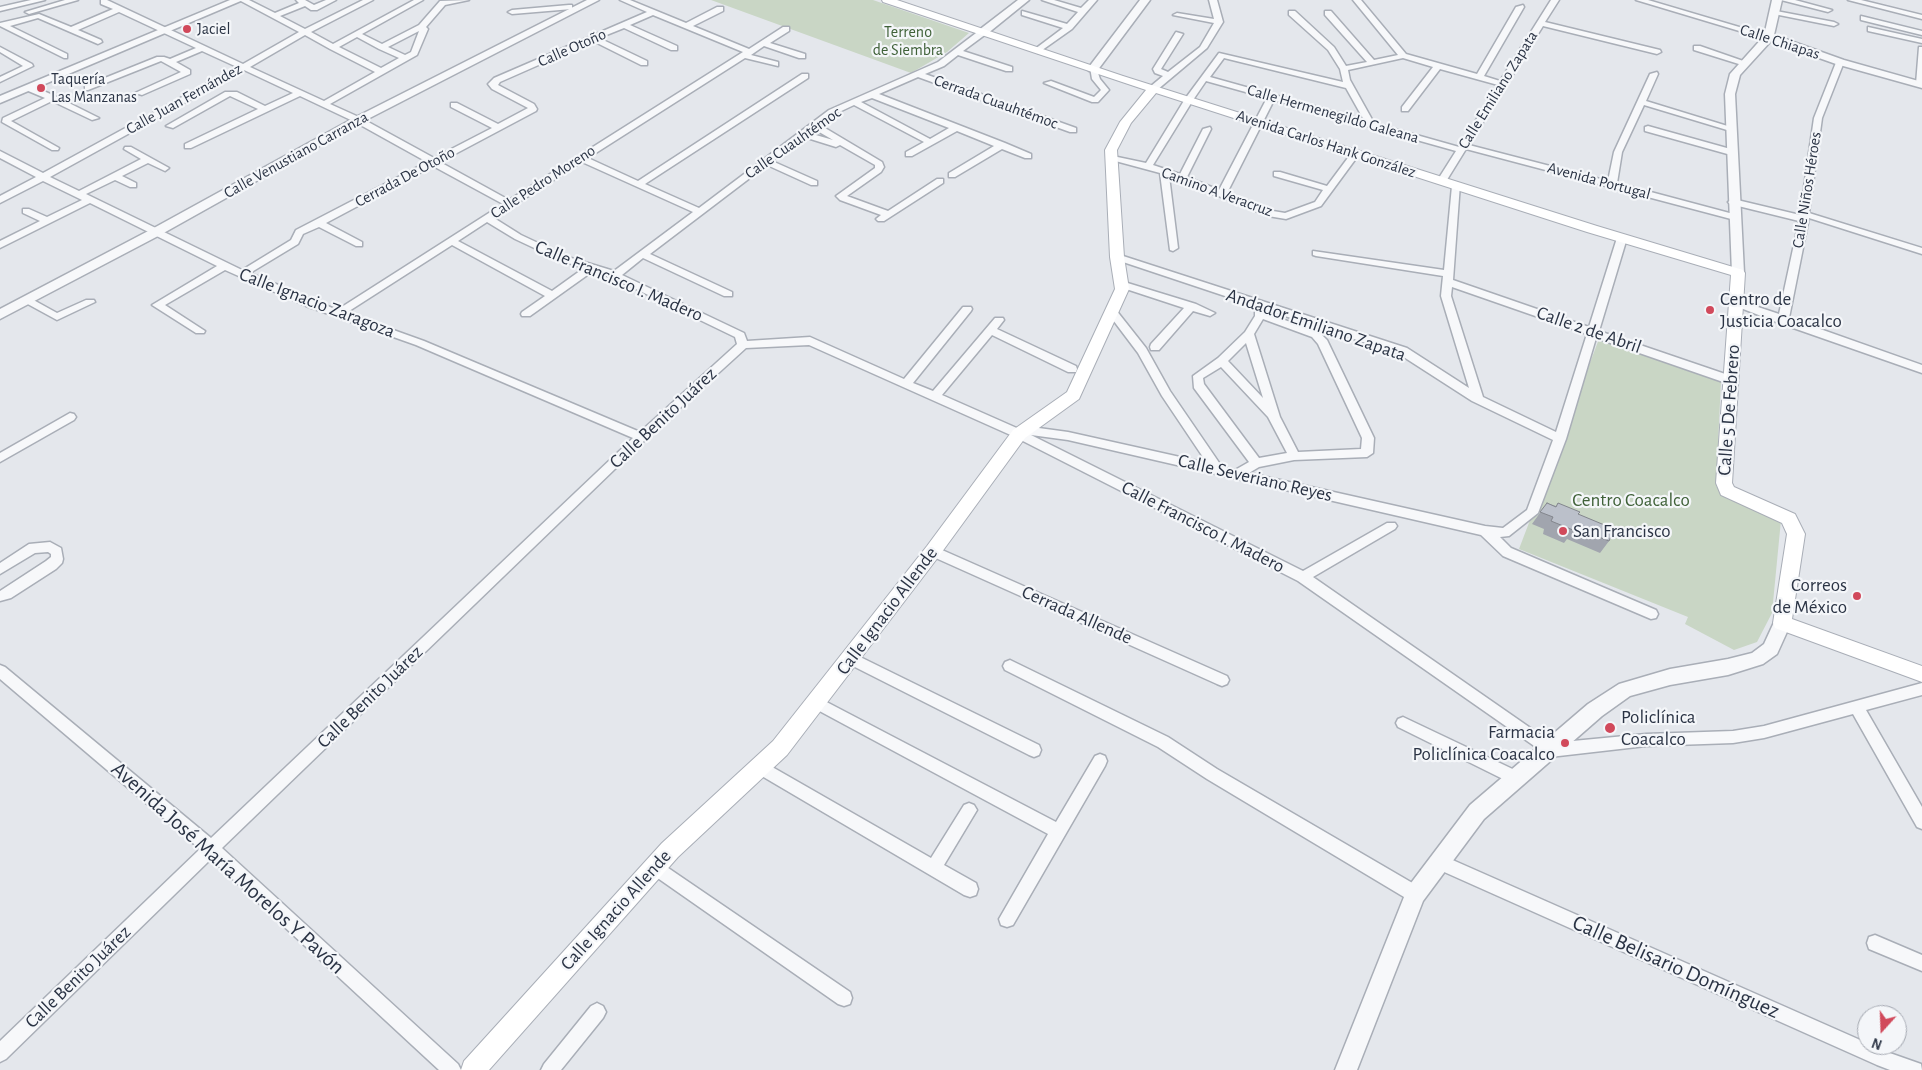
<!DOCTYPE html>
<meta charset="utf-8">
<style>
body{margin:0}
#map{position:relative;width:1922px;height:1070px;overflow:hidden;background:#e4e7ec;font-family:"Alegreya Sans",sans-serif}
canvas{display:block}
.north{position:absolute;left:1857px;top:1005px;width:50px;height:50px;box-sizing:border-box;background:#f4f6f9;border:1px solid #a4a8b1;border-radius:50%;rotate:200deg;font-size:14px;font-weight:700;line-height:20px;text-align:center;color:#2b3445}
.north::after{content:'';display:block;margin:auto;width:18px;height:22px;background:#d1495b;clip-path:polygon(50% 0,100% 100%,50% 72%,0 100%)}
</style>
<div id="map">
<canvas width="1922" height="1070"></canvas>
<div class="north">N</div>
</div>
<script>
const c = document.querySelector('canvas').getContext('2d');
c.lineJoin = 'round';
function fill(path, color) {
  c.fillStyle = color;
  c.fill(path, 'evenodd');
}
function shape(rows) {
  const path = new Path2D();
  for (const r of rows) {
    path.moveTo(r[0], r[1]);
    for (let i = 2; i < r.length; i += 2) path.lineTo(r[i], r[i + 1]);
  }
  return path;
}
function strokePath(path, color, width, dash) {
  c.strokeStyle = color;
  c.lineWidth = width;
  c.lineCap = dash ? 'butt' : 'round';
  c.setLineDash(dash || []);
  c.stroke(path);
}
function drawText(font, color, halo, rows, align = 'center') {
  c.font = font + ' "Alegreya Sans",sans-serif';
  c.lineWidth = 4.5;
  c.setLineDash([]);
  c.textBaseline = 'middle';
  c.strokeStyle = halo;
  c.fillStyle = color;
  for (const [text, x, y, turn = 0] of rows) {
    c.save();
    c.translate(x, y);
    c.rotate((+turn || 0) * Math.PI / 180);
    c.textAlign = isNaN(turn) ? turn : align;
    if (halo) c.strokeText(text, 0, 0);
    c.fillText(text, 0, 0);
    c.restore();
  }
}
fill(shape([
 [711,0,873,0,969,33,947,52,911,73],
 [1599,339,1721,381,1716,486,1739,502,1781,520,1772,613,1757,642,1734,650,1685,624,1688,617,1519,549]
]), '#c9d6c5');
const minor = shape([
 [31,0,45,0,0,11,0,7,31,0],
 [65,0,78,0,29,14,25,12,65,0],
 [101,0,107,0,243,64,299,32,239,0,249,0,275,13,299,3,296,0,305,0,314,5,326,0,336,0,317,10,311,10,305,6,280,16,305,29,363,0,373,0,311,32,333,44,414,0,423,0,362,34,382,44,419,25,440,1,469,0,445,5,426,27,428,29,417,55,330,104,361,118,434,158,492,128,451,107,451,103,457,103,498,124,528,108,492,89,488,84,494,78,647,12,620,0,630,0,686,23,717,7,723,7,723,11,693,26,749,49,783,27,789,27,789,31,770,43,805,54,805,58,799,58,764,46,751,55,778,62,778,66,745,58,588,158,638,181,802,74,808,74,808,78,645,184,699,208,829,110,938,62,980,30,986,30,986,34,963,51,1012,67,1012,71,1006,71,958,55,944,66,925,74,1076,128,1076,132,1070,132,918,77,879,94,1005,143,1031,154,1031,158,1025,158,1002,149,955,177,949,177,949,173,994,146,957,131,912,156,906,156,906,152,924,142,854,105,835,114,820,125,882,162,884,167,881,172,847,196,888,211,937,179,943,179,943,183,884,221,878,221,876,219,881,215,840,200,836,196,875,168,875,165,840,145,836,147,804,137,772,161,817,181,817,185,811,185,767,165,650,254,732,292,732,296,724,296,643,258,622,275,744,333,747,341,810,337,904,379,963,307,971,307,972,309,971,311,913,383,933,391,995,318,1003,318,1004,320,997,329,1076,366,1077,369,1076,372,1068,372,992,335,942,395,1019,429,1024,426,1068,432,1207,463,1162,396,1138,353,1107,312,1112,309,1116,310,1146,348,1170,391,1222,467,1235,470,1249,462,1194,388,1193,376,1218,358,1245,332,1255,316,1255,312,1263,312,1320,333,1327,340,1374,438,1373,453,1367,457,1294,460,1259,467,1249,473,1485,526,1503,528,1527,510,1553,440,1472,401,1399,354,1114,259,1112,257,1117,254,1120,255,1407,348,1469,388,1441,296,1443,276,1316,256,1313,255,1313,251,1444,270,1452,186,1454,184,1460,184,1453,280,1589,327,1617,238,1619,236,1625,236,1627,238,1599,331,1734,377,1736,380,1730,384,1726,383,1596,338,1566,439,1538,513,1509,536,1500,537,1511,548,1656,610,1658,614,1656,618,1651,619,1503,556,1481,535,1068,440,1031,435,1303,571,1387,523,1395,523,1397,526,1395,529,1313,577,1552,743,1646,734,1733,731,1764,726,1922,683,1922,695,1866,710,1922,807,1922,829,1917,827,1853,714,1764,738,1733,743,1646,746,1550,757,1298,581,1015,437,809,345,746,348,645,440,222,848,458,1064,461,1070,439,1070,211,859,6,1059,0,1062,0,1041,200,849,0,679,0,665,5,667,211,838,633,438,416,345,306,306,225,270,165,305,205,331,204,333,196,333,152,305,217,266,90,203,0,248,0,241,40,221,23,213,23,209,29,209,47,217,82,200,43,181,0,203,0,196,36,177,0,158,0,151,43,173,237,67,202,51,176,62,190,70,190,74,142,95,135,93,181,72,161,61,88,90,85,90,85,86,157,57,164,57,170,59,196,48,119,12,78,30,101,40,102,42,98,44,38,18,10,26,67,54,67,58,64,58,0,26,0,23,39,14,71,27,113,9,101,4,101,0],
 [653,15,743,52,509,200,440,162,536,111,537,109,534,104,498,85,500,82,593,41,641,65,647,65,647,61,599,38,624,28,671,50,677,50,677,46,630,25,653,15],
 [419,31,411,52,405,55,388,47,419,31],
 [305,35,330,49,375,72,324,101,250,67,305,35],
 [357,37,379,49,399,58,381,68,339,47,357,37],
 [244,70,293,93,265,106,237,92,225,92,166,126,173,128,230,96,258,109,185,144,185,148,191,148,300,96,355,122,427,162,296,230,291,240,242,270,86,194,115,180,130,187,136,187,136,183,122,176,148,163,165,171,169,168,131,147,125,147,124,149,141,159,79,191,50,177,244,70],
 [872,98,949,128,930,139,861,102,872,98],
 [814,129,833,140,809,133,814,129],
 [582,162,693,212,614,271,568,257,521,235,494,218,582,162],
 [433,166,503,204,337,310,250,273,298,244,303,234,319,227,356,246,362,246,362,242,326,223,433,166],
 [487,222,515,239,562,261,584,268,552,291,458,241,487,222],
 [452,245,545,296,522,312,521,314,522,316,530,316,593,271,611,277,735,337,737,344,640,432,424,341,346,313,452,245],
 [1452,287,1587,334,1556,432,1483,397,1451,296,1452,287],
 [1263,319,1312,337,1318,344,1362,438,1361,449,1298,452,1280,417,1254,334,1263,319],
 [1246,343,1263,398,1228,361,1246,343],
 [1221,367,1268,417,1287,453,1259,458,1204,384,1203,378,1221,367],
 [1042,0,1054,0,1081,8,1089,0,1097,0,1072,29,1038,53,1034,51,1035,49,1063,28,1022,15,1022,11,1067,24,1078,12,1042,0],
 [1209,0,1217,0,1223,22,1207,48,1157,90,1151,90,1151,86,1163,76,1155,73,1153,69,1176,32,1183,34,1161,69,1168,72,1200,47,1214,23,1173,15,1177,13,1214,19,1209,0],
 [1353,0,1361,0,1406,54,1477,74,1516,7,1523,5,1524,7,1484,76,1500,81,1551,0,1559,0,1545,22,1660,50,1661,52,1657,54,1543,26,1469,145,1608,181,1614,152,1650,74,1657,72,1658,74,1646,101,1734,128,1727,130,1644,105,1622,152,1617,183,1737,215,1739,217,1734,220,1731,219,1466,149,1445,183,1439,183,1437,181,1456,151,1274,100,1227,193,1273,211,1285,213,1315,202,1323,190,1274,176,1274,172,1280,172,1327,186,1353,151,1359,151,1360,153,1321,206,1286,219,1268,216,1169,176,1178,248,1173,251,1170,250,1160,173,1108,159,1108,155,1146,163,1185,99,1219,53,1343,82,1340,69,1328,50,1289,15,1289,11,1295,11,1334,47,1346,66,1367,62,1325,15,1325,11,1331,11,1374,60,1398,55,1353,0],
 [1224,58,1346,88,1364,120,1210,77,1224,58],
 [1403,58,1433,67,1402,107,1402,111,1408,111,1440,69,1498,85,1459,147,1374,123,1350,80,1348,70,1403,58],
 [1206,81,1267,98,1219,190,1187,177,1211,129,1210,127,1203,129,1180,174,1153,165,1193,100,1206,81],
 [1636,0,1648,0,1773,37,1766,39,1636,0],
 [1781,0,1795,0,1832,10,1828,12,1781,0],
 [1848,0,1861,0,1922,15,1922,19,1848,0],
 [569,5,572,5,572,9,512,14,508,12,512,10,569,5],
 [1771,10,1834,22,1838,24,1834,26,1774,14,1771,14,1771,10],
 [1861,16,1922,31,1922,35,1861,20,1861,16],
 [1868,27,1922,39,1922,43,1868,31,1868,27],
 [1694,46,1700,46,1749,63,1742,65,1694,50,1694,46],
 [0,47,32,64,33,66,0,82,0,77,23,66,0,52,0,47],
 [1919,47,1922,47,1922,86,1920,86,1916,84,1919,47],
 [1837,60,1844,62,1822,118,1809,213,1922,248,1922,254,1809,218,1789,318,1922,365,1922,373,1779,323,1733,305,1732,303,1737,300,1779,314,1799,221,1730,204,1728,202,1733,199,1800,215,1814,118,1837,60],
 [1090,67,1096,67,1100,79,1109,90,1098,102,1092,102,1044,83,1051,81,1094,97,1101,90,1092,79,1090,67],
 [26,86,32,86,55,96,99,118,92,120,52,101,11,121,59,148,58,150,52,150,2,122,3,118,45,98,26,90,26,86],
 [1648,126,1734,150,1735,152,1731,155,1645,131,1645,127,1648,126],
 [1121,281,1196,304,1215,313,1210,316,1193,311,1159,350,1151,350,1150,347,1151,344,1184,308,1117,286,1116,284,1121,281],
 [28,297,57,313,86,300,94,300,95,302,57,320,24,302,23,300,24,298,28,297],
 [70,413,74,414,76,417,74,420,0,462,0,453,70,413],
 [50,542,61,548,63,559,62,563,56,569,11,598,0,601,0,591,46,561,51,557,51,554,48,552,35,553,0,574,0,563,29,544,50,542],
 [933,546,1227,676,1229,680,1227,684,1222,686,1217,684,929,555,927,551,929,547,933,546],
 [850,652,1039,745,1041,750,1039,755,1034,757,1029,755,845,662,843,658,845,654,850,652],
 [1010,660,1168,737,1217,769,1421,888,1423,894,1421,900,1415,902,1409,900,1207,779,1158,747,1005,670,1003,666,1005,662,1010,660],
 [817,697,1056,822,1095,756,1100,754,1105,756,1107,761,1105,766,1013,925,1007,927,1001,925,999,919,1048,834,812,707,810,703,812,699,817,697],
 [1403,717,1521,773,1523,778,1521,783,1516,785,1511,783,1398,727,1396,723,1398,719,1403,717],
 [760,760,931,858,964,805,969,803,974,805,977,810,944,865,976,883,978,889,976,895,970,897,964,895,755,772,753,767,755,762,760,760],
 [1439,854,1867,1043,1867,1045,1921,1064,1922,1070,1890,1070,1877,1065,1433,867,1431,862,1433,857,1439,854],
 [655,859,850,992,852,998,850,1004,844,1006,838,1004,649,872,647,867,649,862,655,859],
 [1875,935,1922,955,1922,971,1869,949,1867,943,1869,937,1875,935],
 [597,1003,603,1006,606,1012,603,1018,561,1070,541,1070,544,1064,591,1006,597,1003]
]);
const tertiary = shape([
 [230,0,243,0,0,103,0,96,230,0],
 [587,0,599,0,362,122,160,235,0,319,0,309,152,229,354,118,587,0],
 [1018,0,1029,0,987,34,979,34,979,30,1018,0],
 [1140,0,1150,0,1097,71,1089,71,1088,69,1089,67,1140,0],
 [1772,0,1782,0,1774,35,1844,60,1922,82,1922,88,1836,64,1771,41,1740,75,1735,94,1744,273,1738,277,1732,273,1725,94,1730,74,1764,36,1772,0],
 [1782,616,1788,618,1791,623,1777,654,1763,664,1728,675,1670,685,1630,696,1602,716,1484,819,1423,901,1357,1070,1335,1070,1408,887,1470,805,1588,704,1619,684,1670,669,1728,659,1752,653,1764,644,1776,618,1782,616]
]);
const secondary = shape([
 [882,0,897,0,1123,76,1597,226,1743,270,1745,273,1732,483,1734,487,1795,514,1805,534,1792,619,1922,666,1922,682,1775,628,1773,623,1787,534,1782,523,1721,495,1716,483,1731,275,1587,232,1156,93,1131,123,1117,150,1124,257,1129,289,1079,399,1025,438,939,556,787,755,678,857,489,1070,461,1070,464,1061,662,843,773,741,927,546,1013,430,1067,392,1115,289,1110,257,1105,150,1120,122,1146,90,883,2,882,0]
]);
strokePath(minor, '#a9aeb7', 3);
strokePath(tertiary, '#a9aeb7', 3);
strokePath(secondary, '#a9aeb7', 2);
fill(minor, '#f7f8fa');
fill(tertiary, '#f7f8fa');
fill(secondary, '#fff');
fill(shape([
 [1547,503,1556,506,1558,503,1578,514,1609,541,1600,553,1567,539,1564,543,1543,534,1544,529,1532,524]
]), '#a1a5ae');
const building = shape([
 [1547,503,1556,507,1558,503,1580,512,1578,514,1614,529,1609,541,1574,527,1573,530,1551,521,1553,517,1540,512,1547,503]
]);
fill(building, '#bbc0ca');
strokePath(building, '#83868d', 1);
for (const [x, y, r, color] of [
 [187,29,5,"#d1495b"],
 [41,88,5,"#d1495b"],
 [1710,310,5,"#d1495b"],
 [1563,531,5,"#d1495b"],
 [1857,596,5,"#d1495b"],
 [1610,728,6,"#d1495b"],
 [1565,743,5,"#d1495b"]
]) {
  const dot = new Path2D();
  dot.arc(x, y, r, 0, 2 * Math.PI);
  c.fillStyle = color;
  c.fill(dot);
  strokePath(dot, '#f4f6f9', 2);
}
drawText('16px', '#2b3445', '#f4f6f9', [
 ["Jaciel",197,29],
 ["Taquería",51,79],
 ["Las Manzanas",51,97]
], 'left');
drawText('16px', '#3f6138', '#f4f6f9', [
 ["Terreno",908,32],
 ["de Siembra",908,50]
]);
drawText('16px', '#2b3445', '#f4f6f9', [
 ["Calle Chiapas",1780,42,18],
 ["Calle Otoño",572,48,-24],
 ["Calle Emiliano Zapata",1498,90,-58],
 ["Calle Juan Fernández",184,99,-29],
 ["Cerrada Cuauhtémoc",996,102,20],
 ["Calle Hermenegildo Galeana",1333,114,16],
 ["Calle Cuauhtémoc",793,143,-35],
 ["Avenida Carlos Hank González",1326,144,18],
 ["Calle Venustiano Carranza",296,155,-29],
 ["Cerrada De Otoño",405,177,-28],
 ["Avenida Portugal",1599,181,15],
 ["Calle Pedro Moreno",543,182,-33],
 ["Calle Niños Héroes",1807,190,-81],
 ["Camino A Veracruz",1217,192,20]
]);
drawText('19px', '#2b3445', '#f4f6f9', [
 ["Calle Francisco I. Madero",619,281,23],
 ["Calle Ignacio Zaragoza",317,303,21],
 ["Andador Emiliano Zapata",1316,325,19],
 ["Calle 2 de Abril",1589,330,19],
 ["Calle 5 De Febrero",1729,410,-86],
 ["Calle Benito Juárez",663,418,-43],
 ["Calle Severiano Reyes",1255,478,13],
 ["Calle Francisco I. Madero",1203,527,27],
 ["Calle Ignacio Allende",887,611,-53],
 ["Cerrada Allende",1077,615,24],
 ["Calle Benito Juárez",370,697,-44],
 ["Calle Ignacio Allende",616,910,-48],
 ["Calle Benito Juárez",78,977,-44]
]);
drawText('19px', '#2b3445', '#f4f6f9', [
 ["Centro de",1720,299],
 ["Justicia Coacalco",1720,321],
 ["San Francisco",1573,531],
 ["Correos",1847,585,"right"],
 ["de México",1847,607,"right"],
 ["Policlínica",1621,717],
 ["Coacalco",1621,739],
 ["Farmacia",1555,732,"right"],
 ["Policlínica Coacalco",1555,754,"right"]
], 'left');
drawText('19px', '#3f6138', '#f4f6f9', [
 ["Centro Coacalco",1631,500]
]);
drawText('22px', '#2b3445', '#f4f6f9', [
 ["Avenida José María Morelos Y Pavón",228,868,42],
 ["Calle Belisario Domínguez",1676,967,24]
]);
</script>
